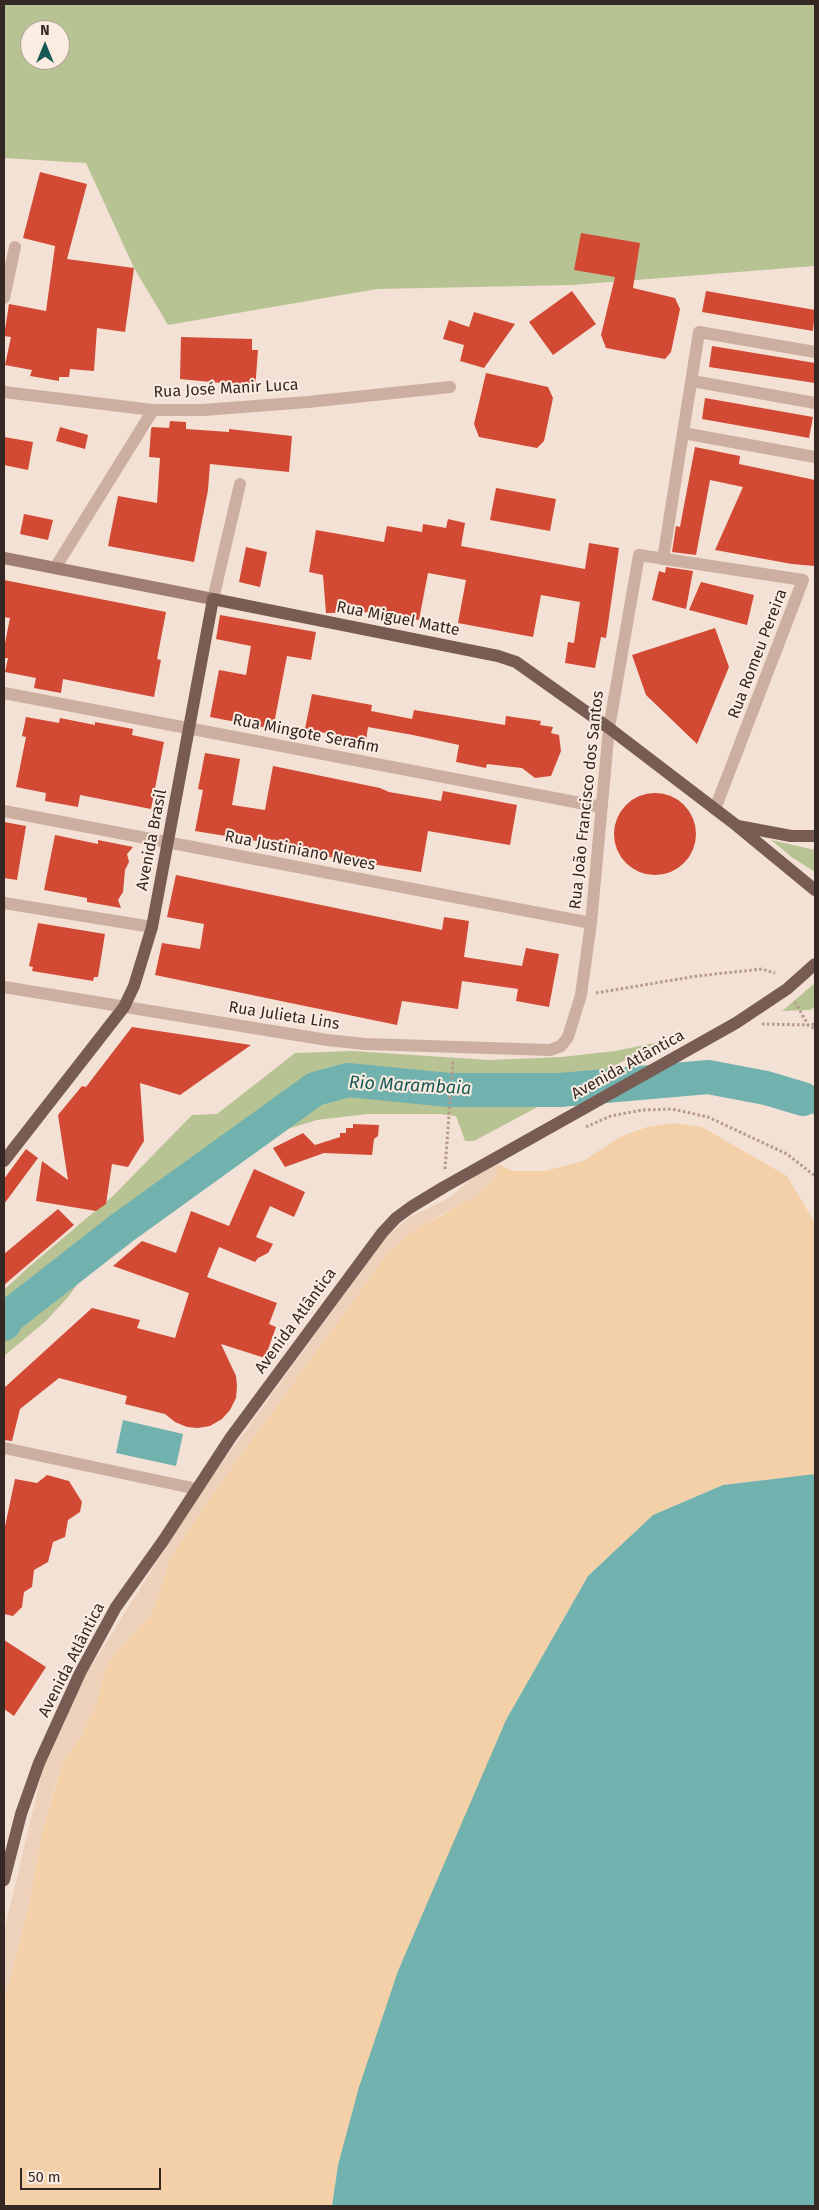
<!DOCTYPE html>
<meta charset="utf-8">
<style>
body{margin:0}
#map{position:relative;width:819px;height:2210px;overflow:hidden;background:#f3e1d5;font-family:"Fira Sans",sans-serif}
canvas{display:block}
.frame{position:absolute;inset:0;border:5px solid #352724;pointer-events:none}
.north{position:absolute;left:20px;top:20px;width:50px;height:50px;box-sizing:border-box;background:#fbece1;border:1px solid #ac9d95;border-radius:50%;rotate:0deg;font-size:14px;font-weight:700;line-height:20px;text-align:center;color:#352724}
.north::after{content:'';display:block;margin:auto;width:18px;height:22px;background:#165956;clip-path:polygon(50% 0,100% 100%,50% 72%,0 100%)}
.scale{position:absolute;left:20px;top:2168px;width:141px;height:22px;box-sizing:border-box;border:2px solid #352724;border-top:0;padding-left:6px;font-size:15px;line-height:18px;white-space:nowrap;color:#352724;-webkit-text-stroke:4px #fbece1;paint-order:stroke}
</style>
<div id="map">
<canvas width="819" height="2210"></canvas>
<div class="frame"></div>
<div class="north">N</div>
<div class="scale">50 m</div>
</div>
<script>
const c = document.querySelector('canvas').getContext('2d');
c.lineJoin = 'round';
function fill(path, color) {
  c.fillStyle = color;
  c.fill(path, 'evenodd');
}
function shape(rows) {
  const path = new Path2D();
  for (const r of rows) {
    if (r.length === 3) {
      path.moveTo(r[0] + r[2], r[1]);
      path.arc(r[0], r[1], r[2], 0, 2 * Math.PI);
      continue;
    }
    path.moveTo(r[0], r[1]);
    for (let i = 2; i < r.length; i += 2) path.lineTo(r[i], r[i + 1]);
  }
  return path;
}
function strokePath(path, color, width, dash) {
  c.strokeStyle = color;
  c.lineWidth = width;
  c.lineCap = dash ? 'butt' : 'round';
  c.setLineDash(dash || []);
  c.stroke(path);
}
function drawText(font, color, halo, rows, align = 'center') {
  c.font = font + ' "Fira Sans",sans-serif';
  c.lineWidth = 4;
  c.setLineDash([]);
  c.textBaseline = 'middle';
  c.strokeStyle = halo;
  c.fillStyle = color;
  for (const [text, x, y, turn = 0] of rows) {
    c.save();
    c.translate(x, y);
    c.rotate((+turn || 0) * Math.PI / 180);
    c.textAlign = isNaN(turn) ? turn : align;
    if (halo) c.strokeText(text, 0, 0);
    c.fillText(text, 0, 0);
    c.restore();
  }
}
fill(shape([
 [4,4,815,4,815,266,572,285,377,289,168,325,134,268,86,163,4,158],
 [30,30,60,30,60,60,30,60],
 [771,840,815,850,815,872,793,858],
 [815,983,815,1007,810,1010,782,1011],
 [659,1042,474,1141,465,1141,456,1116,440,1114,367,1114,317,1120,274,1133,237,1149,190,1186,162,1213,94,1262,68,1297,46,1321,4,1356,4,1290,31,1265,113,1196,192,1115,217,1114,295,1053,352,1051,489,1060,562,1057,615,1051]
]), '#b8c394');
fill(shape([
 [672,1123,702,1127,787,1176,815,1223,815,1474,723,1485,653,1515,588,1576,506,1720,461,1828,338,2165,332,2206,4,2206,4,2002,29,1904,42,1833,62,1764,82,1735,97,1702,104,1672,113,1656,151,1615,158,1598,170,1559,209,1499,388,1253,402,1240,419,1226,445,1214,493,1181,500,1165,513,1171,545,1171,583,1161,622,1136,647,1127]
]), '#f3d0a7');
fill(shape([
 [499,1156,500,1165,493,1181,476,1197,419,1226,388,1253,209,1499,170,1559,158,1598,151,1615,113,1656,104,1672,97,1702,82,1735,62,1764,51,1799,42,1833,29,1904,4,2002,4,1931,44,1765,85,1676,201,1492,386,1237,410,1217,449,1198]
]), '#edd1ba');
fill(shape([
 [815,1096,815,1117,803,1099],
 [123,1420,183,1434,176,1466,116,1453],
 [815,1474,815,2206,332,2206,338,2165,359,2087,398,1971,506,1720,588,1576,653,1515,723,1485]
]), '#72b2ae');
strokePath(shape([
 [4,1324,9,1316,122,1228,315,1089,348,1080,449,1090,560,1090,708,1077,766,1088,803,1099]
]), '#72b2ae', 34);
fill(shape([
 [40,172,87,184,67,259,134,268,125,332,97,328,94,371,70,369,69,377,59,377,59,381,30,376,32,370,5,365,11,337,4,336,9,304,46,311,55,246,23,238],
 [581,233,640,243,633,288,675,298,680,309,671,352,665,359,606,348,601,335,615,277,574,270],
 [572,291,596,324,553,355,529,322],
 [706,291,815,310,813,331,702,312],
 [474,312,515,324,484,368,460,361,464,345,443,339,449,320,469,327],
 [181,337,252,339,252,350,258,350,255,390,238,390,238,387,222,387,221,383,180,379],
 [712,346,815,363,815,383,709,367],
 [486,373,548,387,553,398,544,441,537,448,479,437,474,424],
 [705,398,813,417,809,438,702,419],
 [170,421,186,422,186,429,229,432,229,429,292,436,289,472,210,464,208,490,194,562,108,546,118,496,157,503,160,458,149,457,151,429,152,427,169,428],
 [60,427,88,435,85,449,56,441],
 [4,437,33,442,28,470,4,465],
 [695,447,740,456,739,464,815,480,815,566,792,564,715,550,743,487,710,480,696,555,672,552,676,526,680,527],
 [496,488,556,499,550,531,490,520],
 [24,514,53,520,48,540,20,534],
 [448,519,465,523,461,546,585,569,589,543,619,548,606,638,601,637,595,668,565,663,568,642,574,643,580,602,541,595,533,637,458,623,466,580,428,573,419,620,376,612,326,613,323,575,309,572,316,530,384,542,387,526,422,532,423,524,446,528],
 [246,547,267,552,260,587,239,582],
 [666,567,693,571,686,609,652,600,659,571,665,573],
 [4,580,166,612,157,659,161,660,154,697,63,679,61,693,34,688,36,678,5,672,8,658,4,658,4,648,10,618,4,617],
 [701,582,754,595,747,625,689,610],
 [220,615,316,632,311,660,287,656,273,729,210,717,219,670,246,675,251,646,216,639],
 [715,628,729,667,697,744,646,695,632,655],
 [312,694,372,705,371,711,412,719,414,710,505,725,506,716,541,721,540,725,553,727,551,733,559,735,561,751,551,776,535,778,522,768,487,764,486,768,456,762,459,745,413,735,368,727,366,741,305,729],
 [26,717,59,723,60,718,95,725,95,722,133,729,132,735,164,742,151,809,80,795,78,807,45,801,46,793,16,787,26,737,22,736],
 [205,753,240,759,232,805,265,810,273,766,380,788,389,792,441,801,443,791,517,805,510,845,428,831,421,872,317,855,318,851,195,831,203,790,198,789],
 [655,834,41],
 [4,822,26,826,17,880,4,878],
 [55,835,98,844,98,840,133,847,127,854,129,862,125,870,123,892,118,900,121,908,87,902,87,898,44,890],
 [176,875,442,930,444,917,469,921,464,957,522,966,526,948,559,954,549,1007,516,1001,518,989,462,981,458,1009,402,1001,397,1025,155,975,162,943,200,949,204,924,167,917],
 [38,923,105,934,98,977,94,977,93,981,32,971,33,967,29,966],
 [132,1027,251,1045,180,1095,140,1083,144,1141,128,1167,112,1164,106,1204,96,1211,36,1201,42,1161,68,1180,58,1115,82,1086,86,1087],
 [353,1124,379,1125,378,1136,374,1139,372,1155,324,1153,285,1167,273,1148,303,1133,315,1145,340,1137,340,1133,346,1133,346,1128,353,1128],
 [26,1149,38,1158,4,1204,4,1179],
 [254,1169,305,1192,294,1217,270,1206,256,1237,273,1244,268,1253,258,1258,255,1262,219,1247,207,1277,277,1303,269,1324,276,1327,265,1358,221,1344,236,1376,237,1386,236,1398,230,1410,222,1419,210,1426,198,1428,187,1427,175,1422,165,1414,125,1404,127,1396,59,1378,20,1409,12,1441,4,1440,4,1388,92,1308,140,1320,137,1328,175,1338,189,1293,113,1266,142,1241,176,1253,191,1211,229,1226],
 [58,1209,74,1225,4,1285,4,1254],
 [47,1475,69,1481,82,1502,80,1512,68,1520,65,1537,53,1542,48,1562,34,1570,32,1587,24,1592,22,1607,13,1616,4,1614,4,1531,15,1479,37,1483],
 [4,1640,46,1667,14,1716,4,1709]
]), '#d24934');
strokePath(shape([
 [596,993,697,976,762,969,775,973],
 [795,1002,808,1025,815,1024],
 [762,1024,808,1025,815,1029],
 [586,1127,611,1116,642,1110,672,1109,708,1117,787,1154,815,1176],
 [445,1169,453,1060]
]), '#b7998a', 3, [2.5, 2.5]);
strokePath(shape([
 [4,298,15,247],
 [692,381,815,403],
 [4,392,153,410,203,410,308,402,450,387],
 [683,433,815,457],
 [663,559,699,332,815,352],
 [55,568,153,410],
 [213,599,240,484],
 [4,693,601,807],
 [4,811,591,923],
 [4,903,152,927],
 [4,987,327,1040,365,1044,550,1050,561,1046,568,1037,581,995,591,923,609,728,639,555,803,580,715,809]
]), '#ccafa0', 12);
strokePath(shape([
 [4,1448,197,1489]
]), '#ccafa0', 12);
strokePath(shape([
 [4,558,213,599]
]), '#9f7d72', 12);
strokePath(shape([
 [738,826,791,836,815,836],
 [4,1161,124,1007,134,986,152,927,213,599,498,656,516,662,609,728,736,825,815,890],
 [4,1880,21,1814,39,1763,80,1673,116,1607,163,1541,231,1437,382,1233,396,1218,411,1207,444,1187,736,1023,787,989,815,964]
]), '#785c53', 12);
drawText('16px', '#352724', '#fbece1', [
 ["Rua José Manir Luca",226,389,-3],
 ["Rua Miguel Matte",398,619,11],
 ["Rua Romeu Pereira",758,654,-69],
 ["Rua Mingote Serafim",306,734,11],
 ["Rua João Francisco dos Santos",587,800,-84],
 ["Avenida Brasil",152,840,-79],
 ["Rua Justiniano Neves",300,851,11],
 ["Rua Julieta Lins",284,1016,9],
 ["Avenida Atlântica",628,1065,-29],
 ["Avenida Atlântica",296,1321,-54],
 ["Avenida Atlântica",72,1660,-63]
]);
drawText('italic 18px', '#165956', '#fbece1', [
 ["Rio Marambaia",410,1086,3]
]);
</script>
